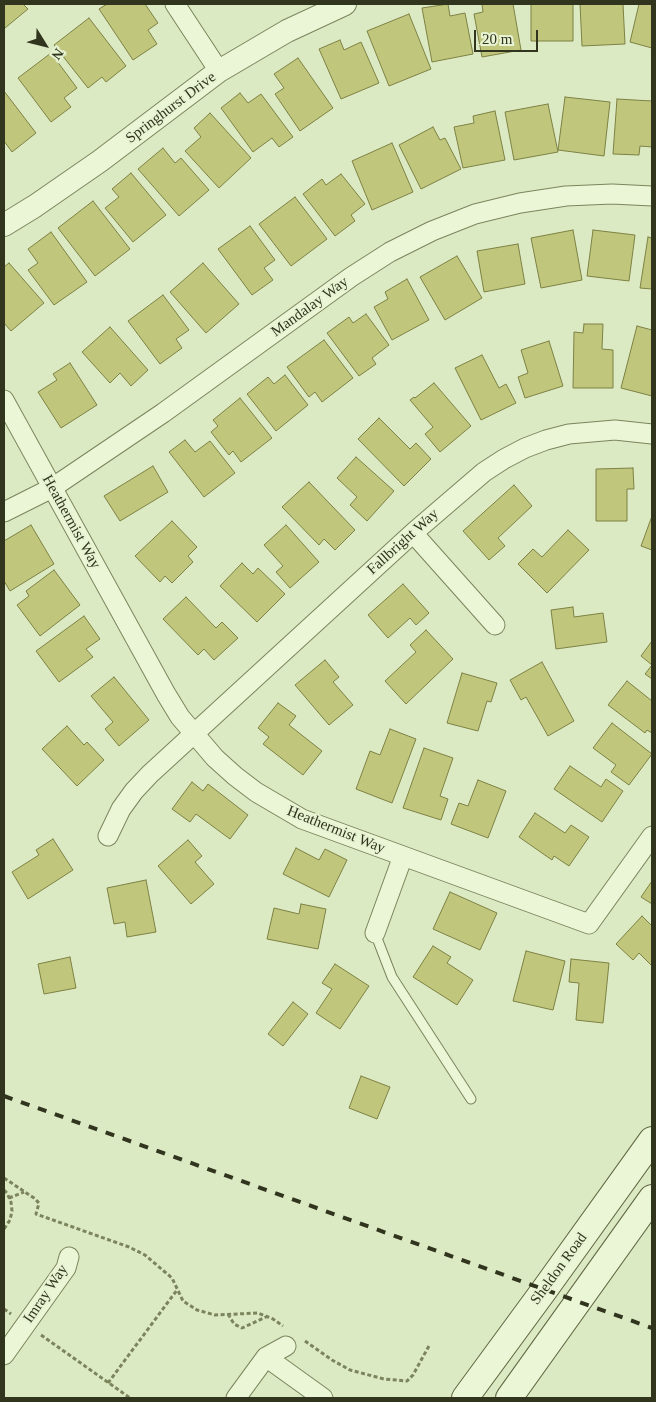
<!DOCTYPE html>
<style>
body{margin:0}
#map{position:relative;width:656px;height:1402px;overflow:hidden;background:#dceac4;font-family:"Times New Roman",serif}
canvas{display:block}
.frame{position:absolute;inset:0;border:5px solid #31351e;pointer-events:none}
.north{position:absolute;left:20px;top:20px;width:50px;height:50px;-webkit-text-stroke:4px #e7f3d2;paint-order:stroke;rotate:126deg;font-size:14px;font-weight:700;line-height:20px;text-align:center;color:#31351e}
.north::after{content:'';display:block;margin:auto;width:18px;height:22px;background:#31351e;clip-path:polygon(50% 0,100% 100%,50% 72%,0 100%)}
.scale{position:absolute;left:474px;top:30px;width:64px;height:22px;box-sizing:border-box;border:2px solid #31351e;border-top:0;padding-left:6px;font-size:15px;line-height:18px;white-space:nowrap;color:#31351e;-webkit-text-stroke:4px #e7f3d2;paint-order:stroke}
</style>
<div id="map">
<canvas width="656" height="1402"></canvas>
<div class="frame"></div>
<div class="north">N</div>
<div class="scale">20 m</div>
</div>
<script>
const c = document.querySelector('canvas').getContext('2d');
c.lineJoin = 'round';
function fill(path, color) {
  c.fillStyle = color;
  c.fill(path, 'evenodd');
}
function shape(rows) {
  const path = new Path2D();
  for (const r of rows) {
    path.moveTo(r[0], r[1]);
    for (let i = 2; i < r.length; i += 2) path.lineTo(r[i], r[i + 1]);
  }
  return path;
}
function strokePath(path, color, width, dash) {
  c.strokeStyle = color;
  c.lineWidth = width;
  c.lineCap = dash ? 'butt' : 'round';
  c.setLineDash(dash || []);
  c.stroke(path);
}
function drawText(font, color, halo, rows, align = 'center') {
  c.font = font + ' "Times New Roman",serif';
  c.lineWidth = 4;
  c.setLineDash([]);
  c.textBaseline = 'middle';
  c.strokeStyle = halo;
  c.fillStyle = color;
  for (const [text, x, y, turn = 0] of rows) {
    c.save();
    c.translate(x, y);
    c.rotate((+turn || 0) * Math.PI / 180);
    c.textAlign = isNaN(turn) ? turn : align;
    if (halo) c.strokeText(text, 0, 0);
    c.fillText(text, 0, 0);
    c.restore();
  }
}
const building = shape([
 [4,4,23,4,28,9,5,28,4,27,4,4],
 [107,4,145,4,158,23,148,30,157,44,133,60,99,9,107,4],
 [448,4,450,16,465,13,473,54,432,62,422,8,448,4],
 [482,4,513,4,521,50,482,57,474,14,483,12,482,4],
 [531,4,573,4,573,41,531,41,531,4],
 [580,4,623,4,625,44,582,46,580,4],
 [639,4,652,4,652,48,630,42,639,4],
 [409,14,431,69,389,86,367,31,409,14],
 [89,18,126,66,106,82,102,77,88,88,54,45,89,18],
 [340,40,344,50,361,42,379,83,341,99,319,49,340,40],
 [51,53,77,88,64,98,71,107,51,122,18,78,51,53],
 [298,58,333,108,300,131,275,94,284,88,274,74,298,58],
 [4,91,36,133,12,152,4,141,4,91],
 [240,93,248,103,261,94,293,137,279,147,272,138,253,152,221,108,240,93],
 [565,97,610,102,604,156,558,150,565,97],
 [617,99,652,101,652,147,640,146,639,155,613,154,617,99],
 [548,104,558,152,514,160,505,112,548,104],
 [495,111,505,160,463,168,454,127,474,123,473,116,495,111],
 [210,113,251,158,219,188,185,151,201,137,194,128,210,113],
 [433,127,440,140,445,138,461,169,421,189,399,145,433,127],
 [392,143,413,192,372,210,352,161,392,143],
 [163,148,175,163,181,158,209,190,179,216,138,169,163,148],
 [131,173,166,215,133,242,105,208,119,197,112,189,131,173],
 [341,174,365,204,351,215,355,221,335,236,303,194,322,179,326,185,341,174],
 [295,197,327,239,291,266,259,224,295,197],
 [93,201,130,249,95,276,58,228,93,201],
 [250,226,275,260,264,268,273,280,252,295,218,249,250,226],
 [573,230,582,280,541,288,531,238,573,230],
 [593,230,635,235,629,281,587,276,593,230],
 [51,232,87,282,54,305,28,270,38,263,28,249,51,232],
 [648,237,652,238,652,289,640,288,648,237],
 [518,244,525,284,484,292,477,251,518,244],
 [457,256,482,298,445,320,420,277,457,256],
 [9,263,44,303,11,331,4,323,4,267,9,263],
 [203,263,239,304,206,333,170,292,203,263],
 [407,279,429,320,392,340,374,307,388,299,385,292,407,279],
 [163,295,189,330,176,339,182,348,160,364,128,321,163,295],
 [366,314,389,345,372,358,376,364,359,376,327,333,349,317,353,323,366,314],
 [584,324,603,324,602,349,613,350,613,388,573,388,574,332,583,333,584,324],
 [637,326,652,330,652,396,621,388,637,326],
 [110,327,148,370,131,386,120,373,110,383,82,352,110,327],
 [324,340,353,378,322,402,315,392,309,397,287,367,324,340],
 [549,341,563,386,525,398,518,377,528,373,521,350,549,341],
 [482,355,499,388,506,384,516,403,481,420,455,368,482,355],
 [70,363,97,405,61,428,38,392,57,380,53,374,70,363],
 [285,375,308,405,276,431,247,394,268,377,274,384,285,375],
 [434,383,471,426,440,452,425,434,433,427,410,400,414,397,415,398,434,383],
 [240,398,272,438,241,462,233,451,229,455,211,432,218,426,213,420,240,398],
 [379,418,410,449,416,443,431,459,404,486,358,439,379,418],
 [185,440,195,452,210,441,235,473,204,497,169,452,185,440],
 [356,457,394,491,367,521,350,505,357,497,337,478,356,457],
 [153,466,168,492,120,521,104,496,153,466],
 [633,468,634,489,627,489,627,521,596,521,596,469,633,468],
 [309,482,355,530,335,550,324,539,319,545,282,507,309,482],
 [514,485,532,506,498,538,505,546,489,560,463,531,514,485],
 [652,516,652,550,641,546,652,516],
 [172,521,197,547,188,556,193,562,172,583,165,576,160,582,135,556,172,521],
 [31,525,54,564,10,591,4,581,4,541,31,525],
 [286,525,319,562,290,588,276,572,283,566,264,545,286,525],
 [568,530,589,550,547,593,518,564,533,549,542,557,568,530],
 [242,563,253,574,258,568,285,594,257,622,220,586,242,563],
 [54,570,80,605,40,636,17,605,29,596,26,591,54,570],
 [403,584,429,613,416,625,410,618,388,638,368,615,403,584],
 [186,597,216,628,222,622,238,638,214,660,204,649,198,655,163,619,186,597],
 [573,607,574,617,603,613,607,642,556,649,551,610,573,607],
 [84,616,100,639,86,649,93,657,59,682,36,651,84,616],
 [426,630,453,659,406,704,385,681,416,652,410,645,426,630],
 [652,641,652,679,645,674,652,665,641,656,652,641],
 [325,660,339,677,333,682,353,705,329,725,295,685,325,660],
 [542,662,574,721,548,736,526,697,521,700,510,680,542,662],
 [462,673,497,683,491,702,487,701,478,731,447,723,462,673],
 [114,677,149,720,119,746,105,729,113,722,91,696,114,677],
 [627,681,652,701,652,733,647,730,645,733,608,705,627,681],
 [278,703,296,716,289,725,322,751,303,775,263,744,269,737,258,728,278,703],
 [612,723,652,754,629,785,611,772,616,765,593,748,612,723],
 [67,726,84,745,87,742,104,760,77,786,42,749,67,726],
 [390,729,416,739,392,803,356,789,370,751,380,755,390,729],
 [424,748,453,758,440,796,448,799,441,820,403,808,424,748],
 [570,766,601,787,606,779,623,791,602,822,554,789,570,766],
 [478,780,506,791,488,838,451,824,459,803,468,806,478,780],
 [192,782,203,791,208,784,248,815,230,839,196,814,190,822,172,809,192,782],
 [535,813,565,833,571,825,589,837,569,866,554,856,552,860,519,837,535,813],
 [53,839,73,870,28,899,12,872,39,855,36,850,53,839],
 [188,840,202,856,195,862,214,884,191,904,158,866,188,840],
 [296,848,319,860,325,849,347,860,329,897,283,874,296,848],
 [146,880,156,932,127,937,125,922,114,924,107,888,146,880],
 [652,881,652,904,641,897,652,881],
 [450,892,497,913,480,950,433,929,450,892],
 [301,904,326,909,318,949,267,939,274,908,299,914,301,904],
 [642,916,652,926,652,966,639,953,633,960,616,944,642,916],
 [433,946,451,957,447,963,473,980,457,1005,413,977,433,946],
 [526,951,565,961,553,1010,513,1001,526,951],
 [70,957,76,988,44,994,38,964,70,957],
 [571,959,609,963,603,1023,576,1020,579,983,569,982,571,959],
 [335,964,369,986,340,1029,316,1013,332,989,322,983,335,964],
 [293,1002,308,1014,283,1046,268,1034,293,1002],
 [361,1076,390,1087,377,1119,349,1108,361,1076]
]);
fill(building, '#c0c67c');
strokePath(building, '#7d8143', 1);
const service = shape([
 [375,933,392,977,471,1099]
]);
const minor = shape([
 [175,4,219,71],
 [4,400,166,694,180,717,215,758,235,776,256,792,302,819,589,924,652,836],
 [4,512,52,488,163,413,351,277,390,252,432,231,475,214,520,203,566,196,612,194,652,196],
 [413,533,495,625],
 [108,836,121,809,134,791,150,774,413,533,484,472,504,459,525,448,546,440,569,434,615,430,652,434],
 [375,933,403,856],
 [4,1355,66,1268,69,1257],
 [266,1357,323,1398],
 [236,1398,266,1357,286,1346]
]);
const tertiary = shape([
 [4,225,35,206,100,161,219,71,287,31,345,4]
]);
const secondary = shape([
 [465,1398,545,1289,652,1140],
 [509,1398,652,1198]
]);
strokePath(service, '#7c845c', 11);
strokePath(minor, '#7c845c', 21);
strokePath(tertiary, '#7c845c', 24);
strokePath(secondary, '#5f653f', 28);
strokePath(shape([
 [4,1178,34,1198,39,1203,36,1214,129,1247,145,1255,172,1278,183,1301,197,1310,215,1315,258,1313,273,1319,283,1326],
 [4,1190,7,1193,11,1202,12,1211,10,1220,4,1229],
 [9,1198,24,1192],
 [4,1309,11,1314],
 [228,1314,234,1324,242,1328,266,1317],
 [41,1335,130,1398],
 [305,1341,332,1360,350,1370,384,1379,407,1381,413,1375,430,1344],
 [108,1383,177,1290]
]), '#7c845c', 3, [4, 2.5]);
strokePath(service, '#eaf6d6', 9);
strokePath(minor, '#eaf6d6', 19);
strokePath(tertiary, '#eaf6d6', 22);
strokePath(secondary, '#eaf6d6', 26);
strokePath(shape([
 [4,1096,652,1328]
]), '#31351e', 4, [9, 9]);
drawText('15px', '#31351e', '#e7f3d2', [
 ["Springhurst Drive",171,108,-37],
 ["Mandalay Way",310,307,-36],
 ["Heathermist Way",71,522,61],
 ["Fallbright Way",403,542,-42],
 ["Heathermist Way",336,830,22],
 ["Sheldon Road",559,1269,-54],
 ["Imray Way",46,1294,-56]
]);
</script>
